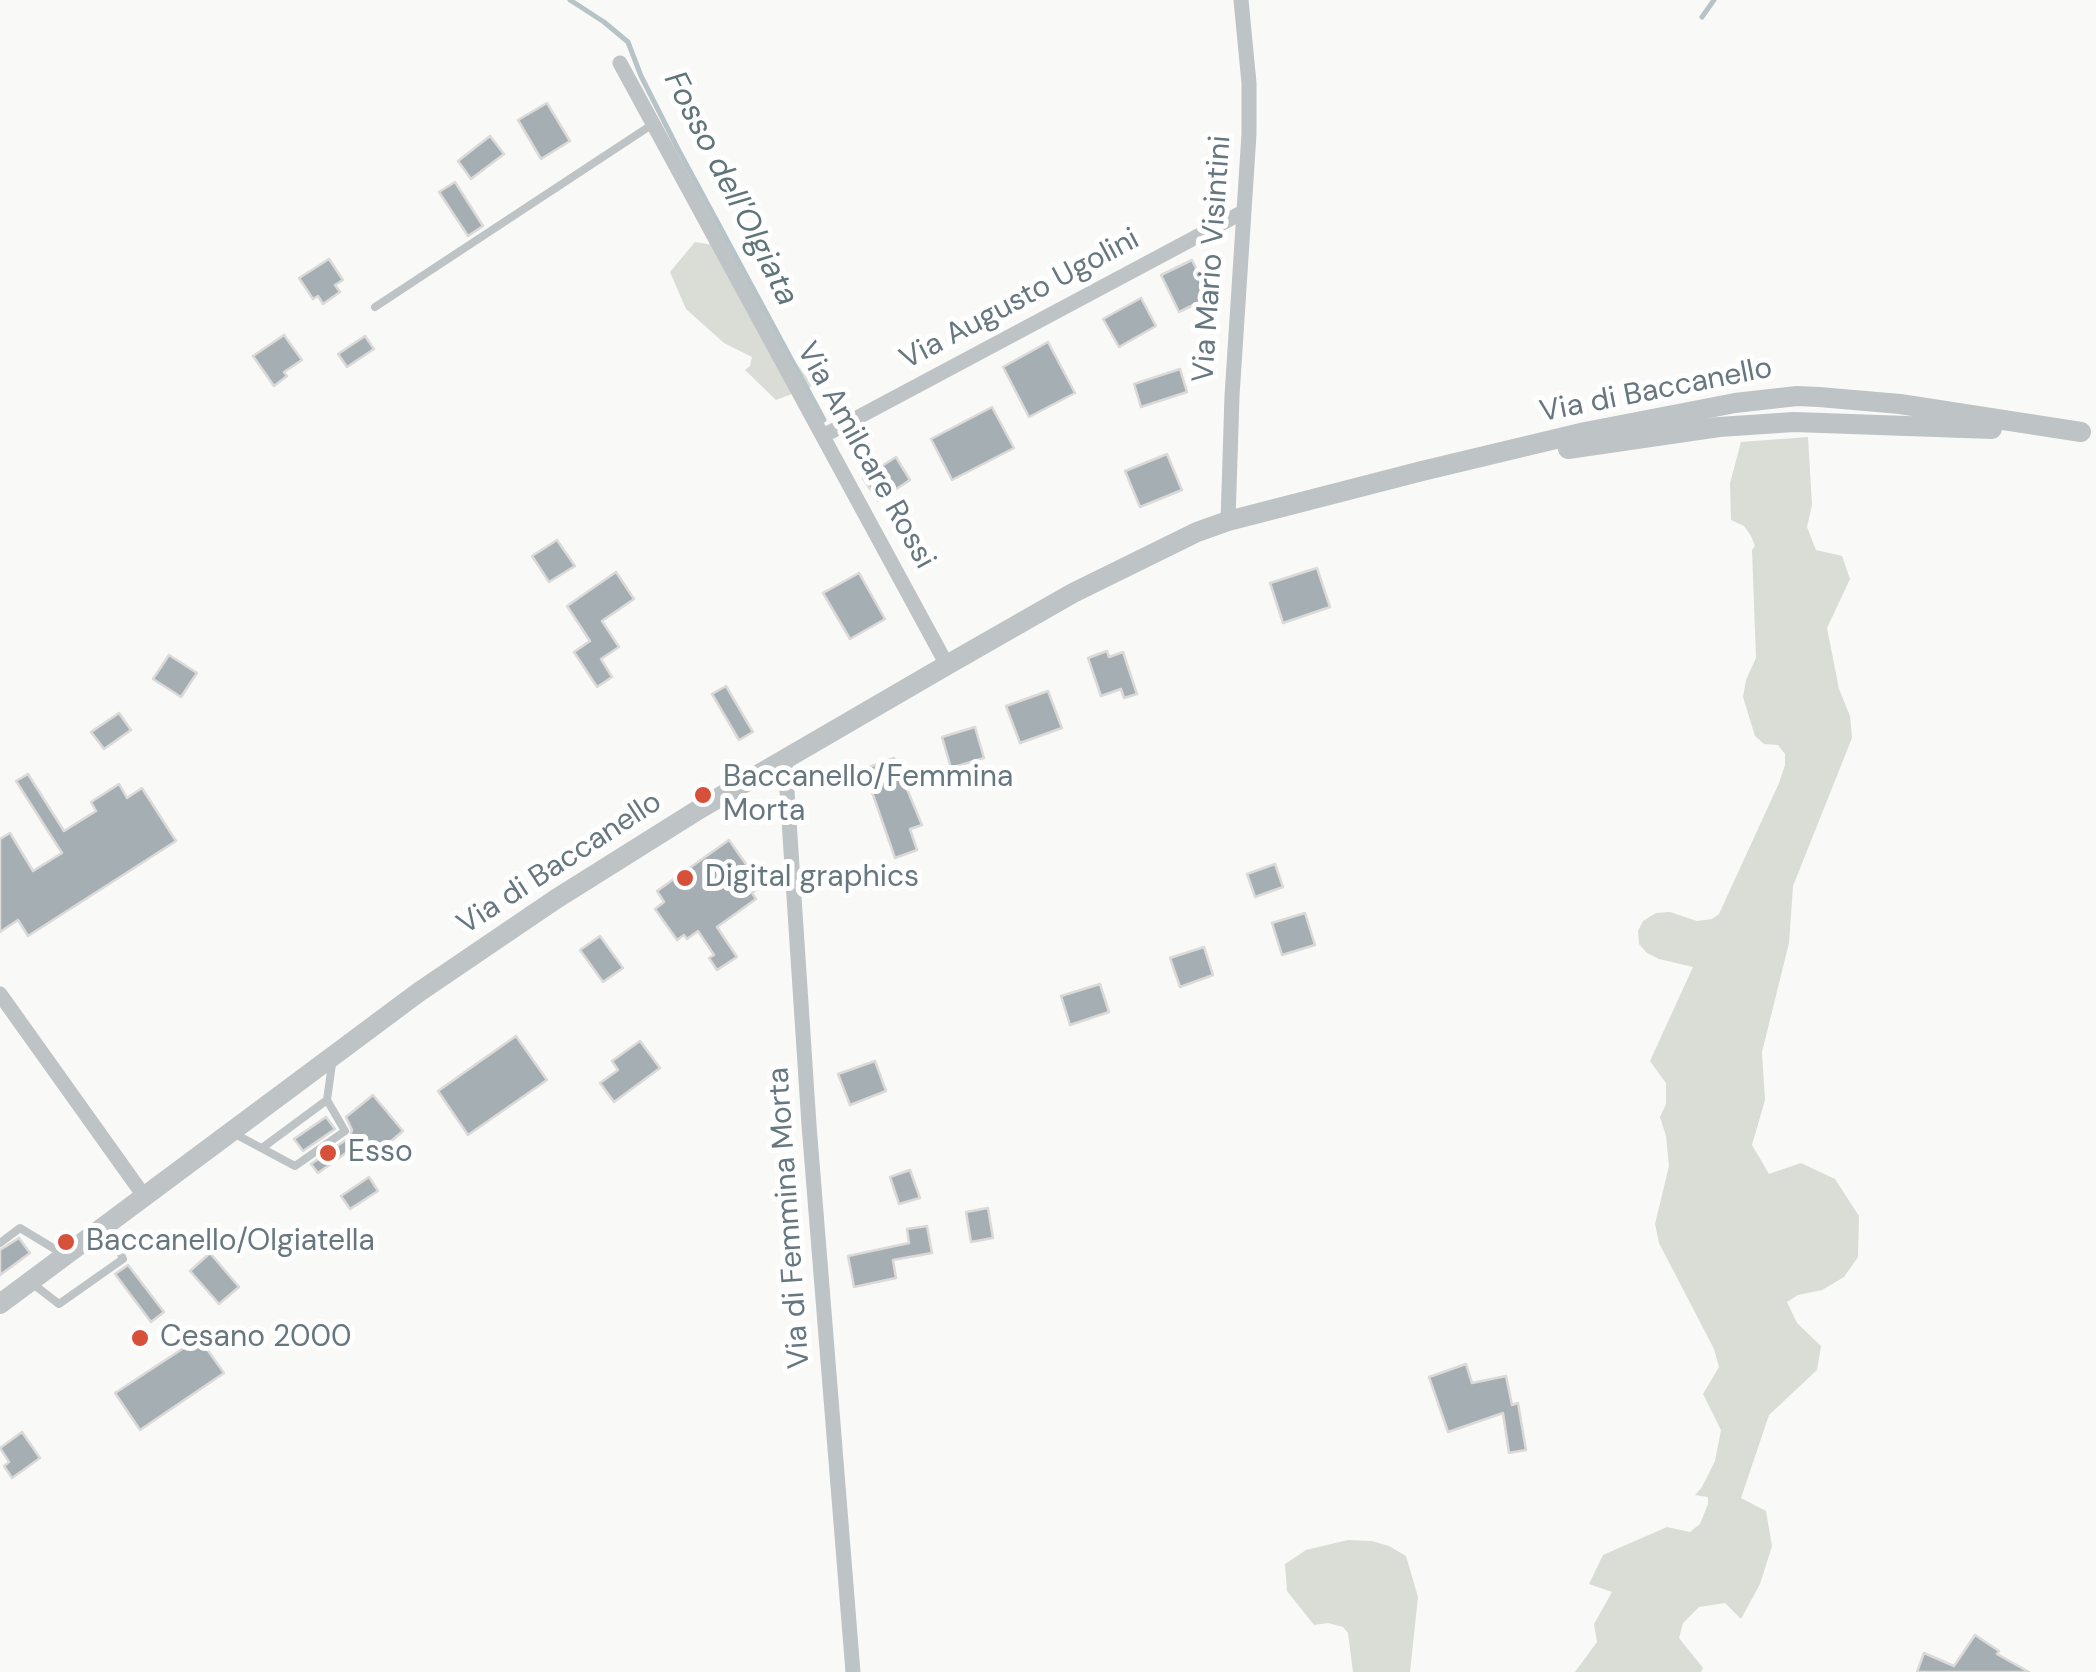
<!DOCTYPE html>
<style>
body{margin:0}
canvas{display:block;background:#f9f9f7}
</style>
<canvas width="2096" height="1672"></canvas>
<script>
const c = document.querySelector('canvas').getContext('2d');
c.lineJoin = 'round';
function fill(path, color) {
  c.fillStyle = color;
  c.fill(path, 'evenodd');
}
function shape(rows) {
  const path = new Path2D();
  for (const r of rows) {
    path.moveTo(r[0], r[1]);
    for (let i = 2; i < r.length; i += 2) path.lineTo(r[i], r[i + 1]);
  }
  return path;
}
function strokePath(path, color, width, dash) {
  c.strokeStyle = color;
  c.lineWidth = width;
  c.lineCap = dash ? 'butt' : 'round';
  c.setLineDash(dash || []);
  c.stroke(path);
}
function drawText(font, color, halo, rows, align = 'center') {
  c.font = font + ' "DM Sans",sans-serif';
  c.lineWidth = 10;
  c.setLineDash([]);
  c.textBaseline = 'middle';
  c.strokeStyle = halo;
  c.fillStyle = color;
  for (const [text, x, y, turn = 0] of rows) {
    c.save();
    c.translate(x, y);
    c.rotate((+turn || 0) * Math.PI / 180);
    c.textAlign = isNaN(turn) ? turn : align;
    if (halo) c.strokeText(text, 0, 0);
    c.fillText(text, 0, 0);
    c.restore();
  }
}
fill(shape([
 [695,242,725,247,744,270,759,313,813,386,776,400,745,370,750,366,752,357,724,343,686,309,670,272],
 [1808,437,1812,505,1807,527,1816,550,1842,556,1850,579,1827,628,1839,689,1850,716,1852,738,1793,886,1789,943,1762,1052,1765,1100,1752,1145,1769,1174,1801,1163,1835,1179,1859,1216,1858,1257,1844,1277,1822,1290,1798,1295,1787,1302,1797,1323,1821,1346,1817,1370,1769,1415,1741,1498,1766,1511,1772,1546,1760,1584,1741,1619,1725,1603,1699,1607,1683,1623,1679,1638,1703,1668,1701,1672,1575,1672,1597,1642,1594,1624,1612,1592,1589,1584,1603,1555,1667,1527,1690,1532,1700,1524,1708,1504,1708,1497,1695,1495,1702,1487,1715,1461,1721,1430,1703,1394,1719,1367,1714,1349,1659,1243,1655,1224,1669,1166,1666,1136,1660,1117,1666,1104,1666,1083,1650,1061,1693,967,1659,959,1647,953,1639,944,1638,931,1643,921,1656,913,1670,912,1697,921,1712,919,1719,914,1779,783,1785,765,1785,754,1778,745,1764,744,1755,736,1743,697,1746,680,1756,658,1752,550,1755,546,1751,536,1744,526,1731,520,1730,483,1741,442],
 [1348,1540,1372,1541,1389,1546,1406,1556,1418,1597,1410,1672,1353,1672,1348,1633,1343,1627,1328,1623,1314,1625,1287,1591,1285,1564,1306,1550]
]), '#d9ddd6');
strokePath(shape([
 [570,0,604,22,628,42,641,76,678,149,824,420],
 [1702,17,1714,0]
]), '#b7c4c7', 5);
const building = shape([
 [547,103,570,141,541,159,518,120,547,103],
 [490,136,504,154,471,179,458,161,490,136],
 [455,182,483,226,468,236,439,192,455,182],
 [329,259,343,280,335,285,340,292,323,304,318,296,313,299,299,278,329,259],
 [1192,260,1210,297,1179,312,1161,275,1192,260],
 [1141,298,1156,326,1119,347,1103,319,1141,298],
 [284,335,302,360,284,372,287,376,274,386,253,356,284,335],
 [365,336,374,349,347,367,338,354,365,336],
 [1048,342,1075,393,1029,417,1003,367,1048,342],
 [1180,369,1187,392,1141,407,1134,384,1180,369],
 [992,407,1014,448,952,480,931,439,992,407],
 [1167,454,1182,490,1140,507,1125,471,1167,454],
 [896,457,910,480,878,501,863,478,896,457],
 [557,540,575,566,549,582,532,556,557,540],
 [1317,568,1330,607,1283,623,1270,583,1317,568],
 [616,572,634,599,602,621,619,647,601,659,612,677,597,687,574,652,590,641,567,606,616,572],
 [859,573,885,619,850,639,823,593,859,573],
 [1107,651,1109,657,1123,652,1137,694,1124,698,1121,689,1101,696,1088,658,1107,651],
 [169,655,197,673,181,697,153,679,169,655],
 [726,686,753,732,739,740,712,694,726,686],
 [1048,691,1062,728,1020,743,1006,706,1048,691],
 [119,713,131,730,104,749,91,732,119,713],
 [975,727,984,758,951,768,942,737,975,727],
 [894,758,922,825,910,829,917,850,895,858,864,769,894,758],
 [28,774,64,831,96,811,91,802,119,784,127,798,142,788,176,841,28,936,18,920,0,932,0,839,10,833,33,871,62,853,16,781,28,774],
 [729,840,755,877,751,880,757,889,752,893,756,899,717,927,737,957,717,970,709,958,714,955,698,931,687,939,684,935,677,940,655,909,664,902,657,891,729,840],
 [1275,864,1283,887,1255,897,1247,874,1275,864],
 [1305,913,1315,945,1282,955,1272,923,1305,913],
 [600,936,623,968,603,982,580,950,600,936],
 [1204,947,1213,975,1180,987,1170,958,1204,947],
 [1100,984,1109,1012,1070,1025,1061,996,1100,984],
 [516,1036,547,1080,468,1135,438,1091,516,1036],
 [640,1041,660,1068,614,1102,600,1083,618,1070,612,1061,640,1041],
 [875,1061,886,1091,850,1105,838,1074,875,1061],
 [373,1095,403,1131,376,1154,364,1140,318,1173,311,1164,350,1137,352,1130,346,1117,373,1095],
 [326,1117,335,1129,303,1151,294,1139,326,1117],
 [910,1170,920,1198,899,1204,890,1177,910,1170],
 [369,1177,378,1191,350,1209,341,1196,369,1177],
 [988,1208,993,1238,971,1242,966,1212,988,1208],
 [927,1226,932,1253,893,1260,896,1278,854,1287,848,1256,909,1243,907,1229,927,1226],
 [19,1238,30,1253,0,1275,0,1250,19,1238],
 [210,1253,239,1287,219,1304,190,1271,210,1253],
 [128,1265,164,1312,151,1322,115,1274,128,1265],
 [199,1338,224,1373,140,1430,115,1393,199,1338],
 [1466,1364,1472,1383,1506,1376,1512,1405,1518,1403,1526,1450,1509,1453,1503,1413,1448,1432,1429,1377,1466,1364],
 [22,1432,40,1458,12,1478,4,1466,9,1462,0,1448,22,1432],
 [1975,1635,1999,1651,1997,1654,2029,1672,1917,1672,1924,1653,1954,1666,1975,1635]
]);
fill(building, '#a5afb3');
strokePath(building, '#dbdad9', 2.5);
strokePath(shape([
 [375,307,653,124],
 [235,1134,295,1166,345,1131,327,1100,332,1064],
 [262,1148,327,1100],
 [0,1243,20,1228,63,1254],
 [33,1284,59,1304,123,1259,110,1227]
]), '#bec3c6', 8);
strokePath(shape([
 [620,63,947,665],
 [823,436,1243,212],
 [1228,521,1232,396,1249,134,1249,83,1241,0],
 [785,760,809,1125,853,1672],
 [0,994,144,1196]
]), '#bec3c6', 15);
strokePath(shape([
 [1568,449,1719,427,1794,422,1992,429],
 [0,1304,419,992,556,899,701,808,947,665,1073,593,1197,532,1228,521,1422,471,1585,432,1735,403,1797,396,1819,397,1900,404,2081,432]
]), '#bec3c6', 20);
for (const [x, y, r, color] of [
 [703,795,10,"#d75039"],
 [685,878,10,"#d75039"],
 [328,1153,10,"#d75039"],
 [66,1242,10,"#d75039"],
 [140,1338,10,"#d75039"]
]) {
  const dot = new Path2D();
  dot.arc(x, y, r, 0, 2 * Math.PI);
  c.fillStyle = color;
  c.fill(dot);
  strokePath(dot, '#fff', 4);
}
drawText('30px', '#66777f', '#fff', [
 ["Via Mario Visintini",1213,259,-86],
 ["Via Augusto Ugolini",1020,300,-28],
 ["Via di Baccanello",1656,391,-11],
 ["Via Amilcare Rossi",865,456,61],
 ["Via di Baccanello",560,864,-33],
 ["Via di Femmina Morta",790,1218,-94]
]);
drawText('30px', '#66777f', '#fff', [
 ["Baccanello/Femmina",723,778],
 ["Morta",723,812],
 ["Digital graphics",705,878],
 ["Esso",348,1153],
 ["Baccanello/Olgiatella",86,1242],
 ["Cesano 2000",160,1338]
], 'left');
drawText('italic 32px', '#607579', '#fff', [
 ["Fosso dell'Olgiata",730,189,63]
]);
</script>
